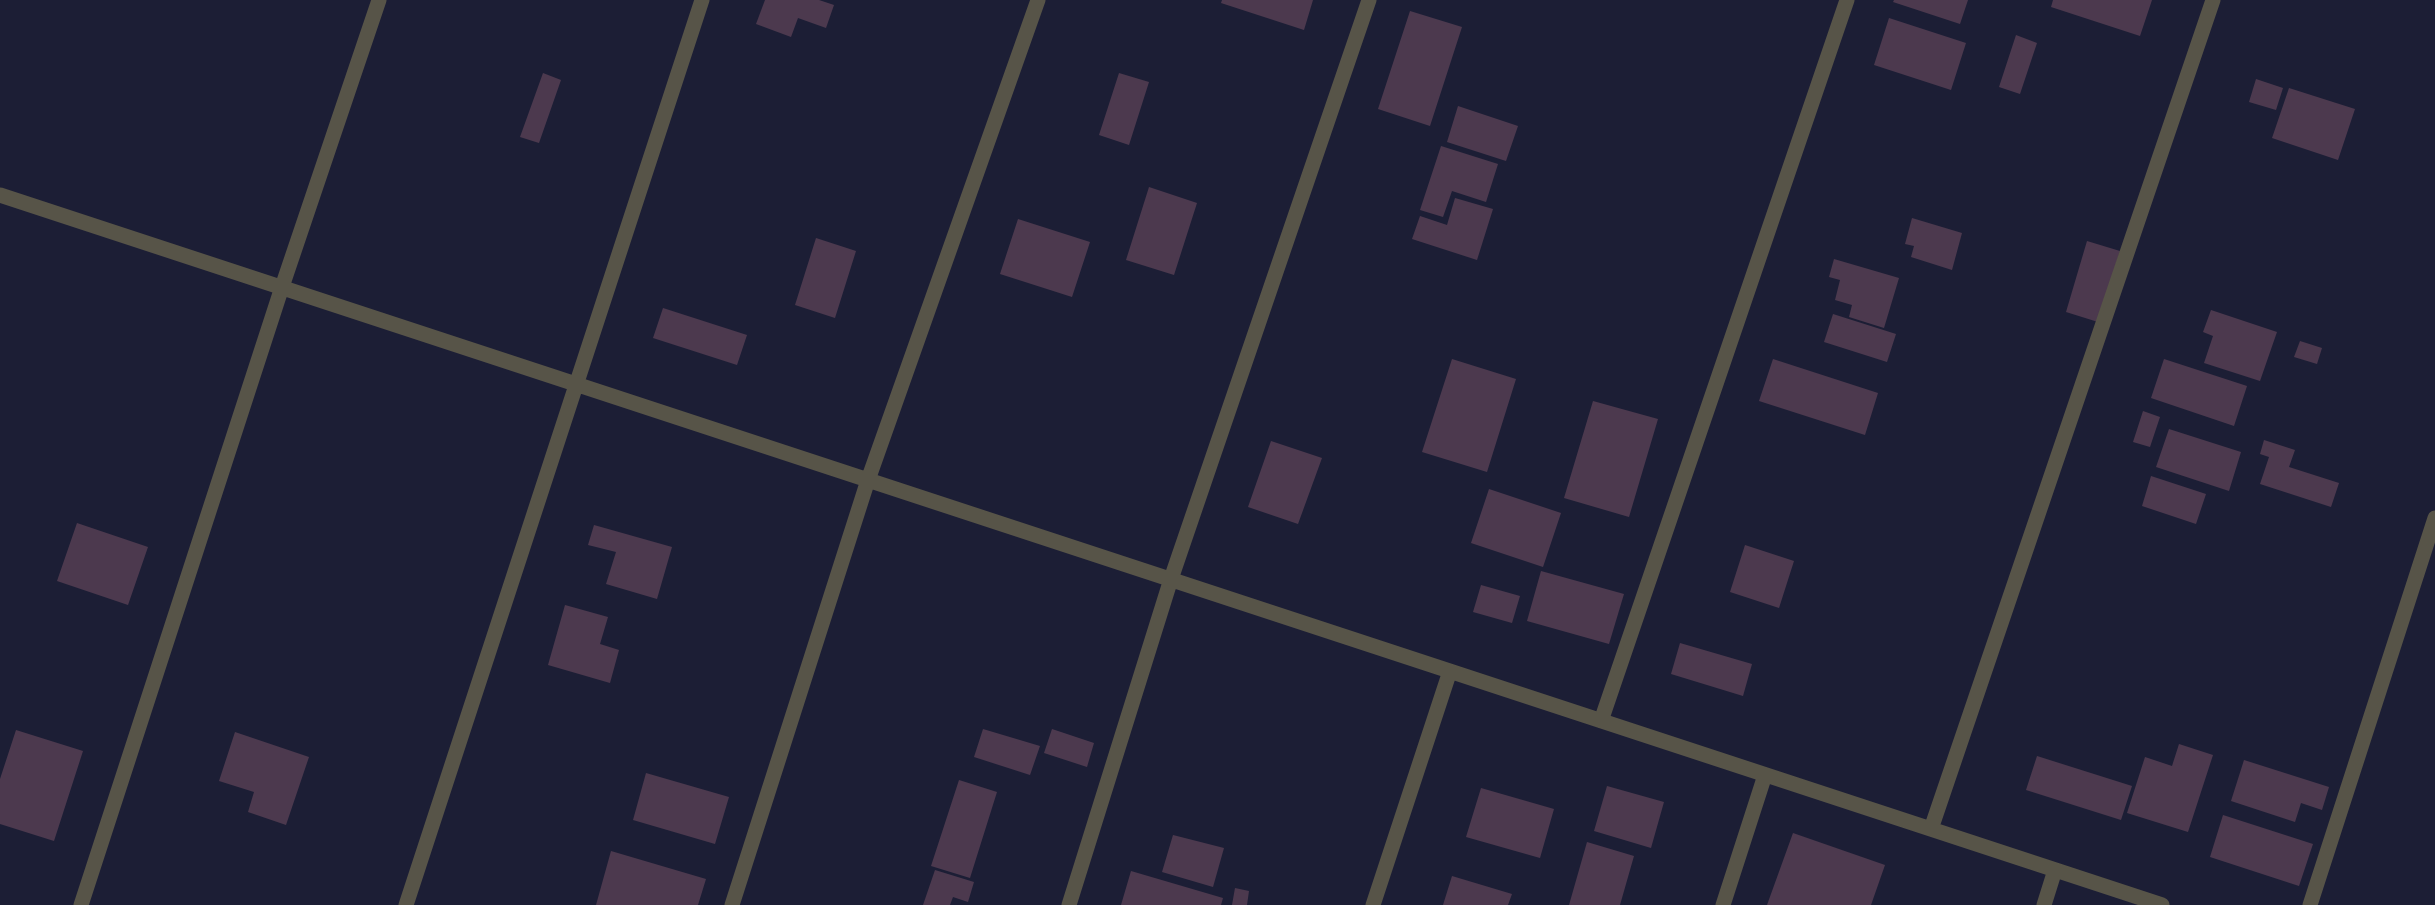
<!DOCTYPE html>
<style>
body{margin:0}
canvas{display:block;background:#1c1e35}
</style>
<canvas width="2435" height="905"></canvas>
<script>
const c = document.querySelector('canvas').getContext('2d');
c.lineJoin = 'round';
function fill(path, color) {
  c.fillStyle = color;
  c.fill(path, 'evenodd');
}
function shape(rows) {
  const path = new Path2D();
  for (const r of rows) {
    path.moveTo(r[0], r[1]);
    for (let i = 2; i < r.length; i += 2) path.lineTo(r[i], r[i + 1]);
  }
  return path;
}
function strokePath(path, color, width, dash) {
  c.strokeStyle = color;
  c.lineWidth = width;
  c.lineCap = dash ? 'butt' : 'round';
  c.setLineDash(dash || []);
  c.stroke(path);
}
fill(shape([
 [765,0,819,0,834,5,826,28,798,18,791,37,756,24],
 [1222,0,1313,0,1304,30,1221,3],
 [1894,0,1968,0,1960,24,1893,2],
 [2053,0,2152,0,2140,36,2051,7],
 [1410,11,1462,27,1430,126,1378,109],
 [1889,18,1966,43,1951,90,1874,65],
 [2016,35,2037,43,2020,94,1999,87],
 [543,73,561,80,539,143,520,137],
 [1119,73,1149,82,1129,145,1099,135],
 [2256,79,2283,88,2276,110,2249,102],
 [2289,88,2355,109,2338,160,2272,138],
 [1458,106,1518,126,1506,161,1447,142],
 [1441,146,1498,164,1486,202,1452,191,1443,217,1420,210],
 [1149,187,1197,203,1174,275,1126,260],
 [1455,198,1493,209,1477,260,1412,239,1420,216,1447,225],
 [1912,218,1962,233,1952,270,1911,257,1914,246,1905,244],
 [1018,219,1090,242,1072,297,1000,274],
 [816,238,856,251,835,318,795,305],
 [2087,241,2120,251,2098,322,2066,312],
 [1834,259,1899,278,1884,328,1849,317,1852,305,1835,300,1840,280,1829,277],
 [663,308,747,335,737,365,653,338],
 [2211,310,2277,332,2260,381,2204,363,2213,336,2203,332],
 [1833,314,1896,334,1887,362,1824,342],
 [2300,341,2322,348,2317,364,2294,357],
 [1452,359,1516,379,1487,472,1422,452],
 [1773,359,1878,393,1865,435,1759,401],
 [2164,359,2247,386,2234,426,2151,398],
 [1593,401,1658,419,1629,517,1564,498],
 [2143,411,2160,417,2150,447,2133,442],
 [2169,429,2241,452,2229,491,2156,467],
 [2264,440,2295,450,2289,467,2339,483,2331,507,2260,484,2269,457,2260,454],
 [1271,441,1322,458,1298,524,1248,507],
 [2151,476,2206,494,2196,524,2142,506],
 [1489,489,1561,513,1543,567,1471,543],
 [77,523,148,547,128,605,57,581],
 [594,525,672,547,657,599,606,584,616,552,588,545],
 [1745,545,1794,561,1779,608,1730,592],
 [1541,571,1624,594,1609,644,1527,621],
 [1481,585,1520,596,1512,623,1473,612],
 [565,605,608,617,600,644,619,650,610,683,548,665],
 [1680,643,1752,664,1743,696,1671,674],
 [983,729,1040,746,1030,775,974,757],
 [1052,729,1094,743,1087,767,1044,753],
 [16,730,83,751,54,841,0,824,0,779],
 [235,732,309,757,286,825,248,812,254,792,219,781],
 [2179,744,2213,755,2188,832,2127,813,2145,757,2172,766],
 [2037,756,2132,786,2121,820,2026,790],
 [2244,760,2329,787,2322,810,2301,803,2295,822,2231,801],
 [646,773,729,797,715,844,633,820],
 [959,780,997,792,970,878,931,866],
 [1607,786,1664,802,1651,848,1594,831],
 [1481,788,1554,809,1540,858,1466,837],
 [2223,815,2313,844,2299,886,2210,857],
 [1793,833,1885,865,1871,905,1767,905],
 [1173,835,1224,848,1213,887,1162,872],
 [1587,842,1634,856,1620,905,1569,905],
 [611,851,706,879,698,905,596,905],
 [935,870,974,882,968,902,953,897,950,905,923,905],
 [1131,871,1223,898,1221,905,1121,905],
 [1452,876,1512,894,1508,905,1443,905],
 [1235,888,1249,891,1247,905,1232,905]
]), '#4c394e');
strokePath(shape([
 [0,195,2162,905],
 [1601,721,1847,0],
 [1931,829,2213,0],
 [81,905,282,287,379,0],
 [406,905,702,0],
 [732,905,868,480,1038,0],
 [1069,905,1171,579,1369,0],
 [1373,905,1450,671],
 [1723,905,1765,775],
 [2044,905,2055,870],
 [2310,905,2435,518]
]), '#575448', 15);
</script>
